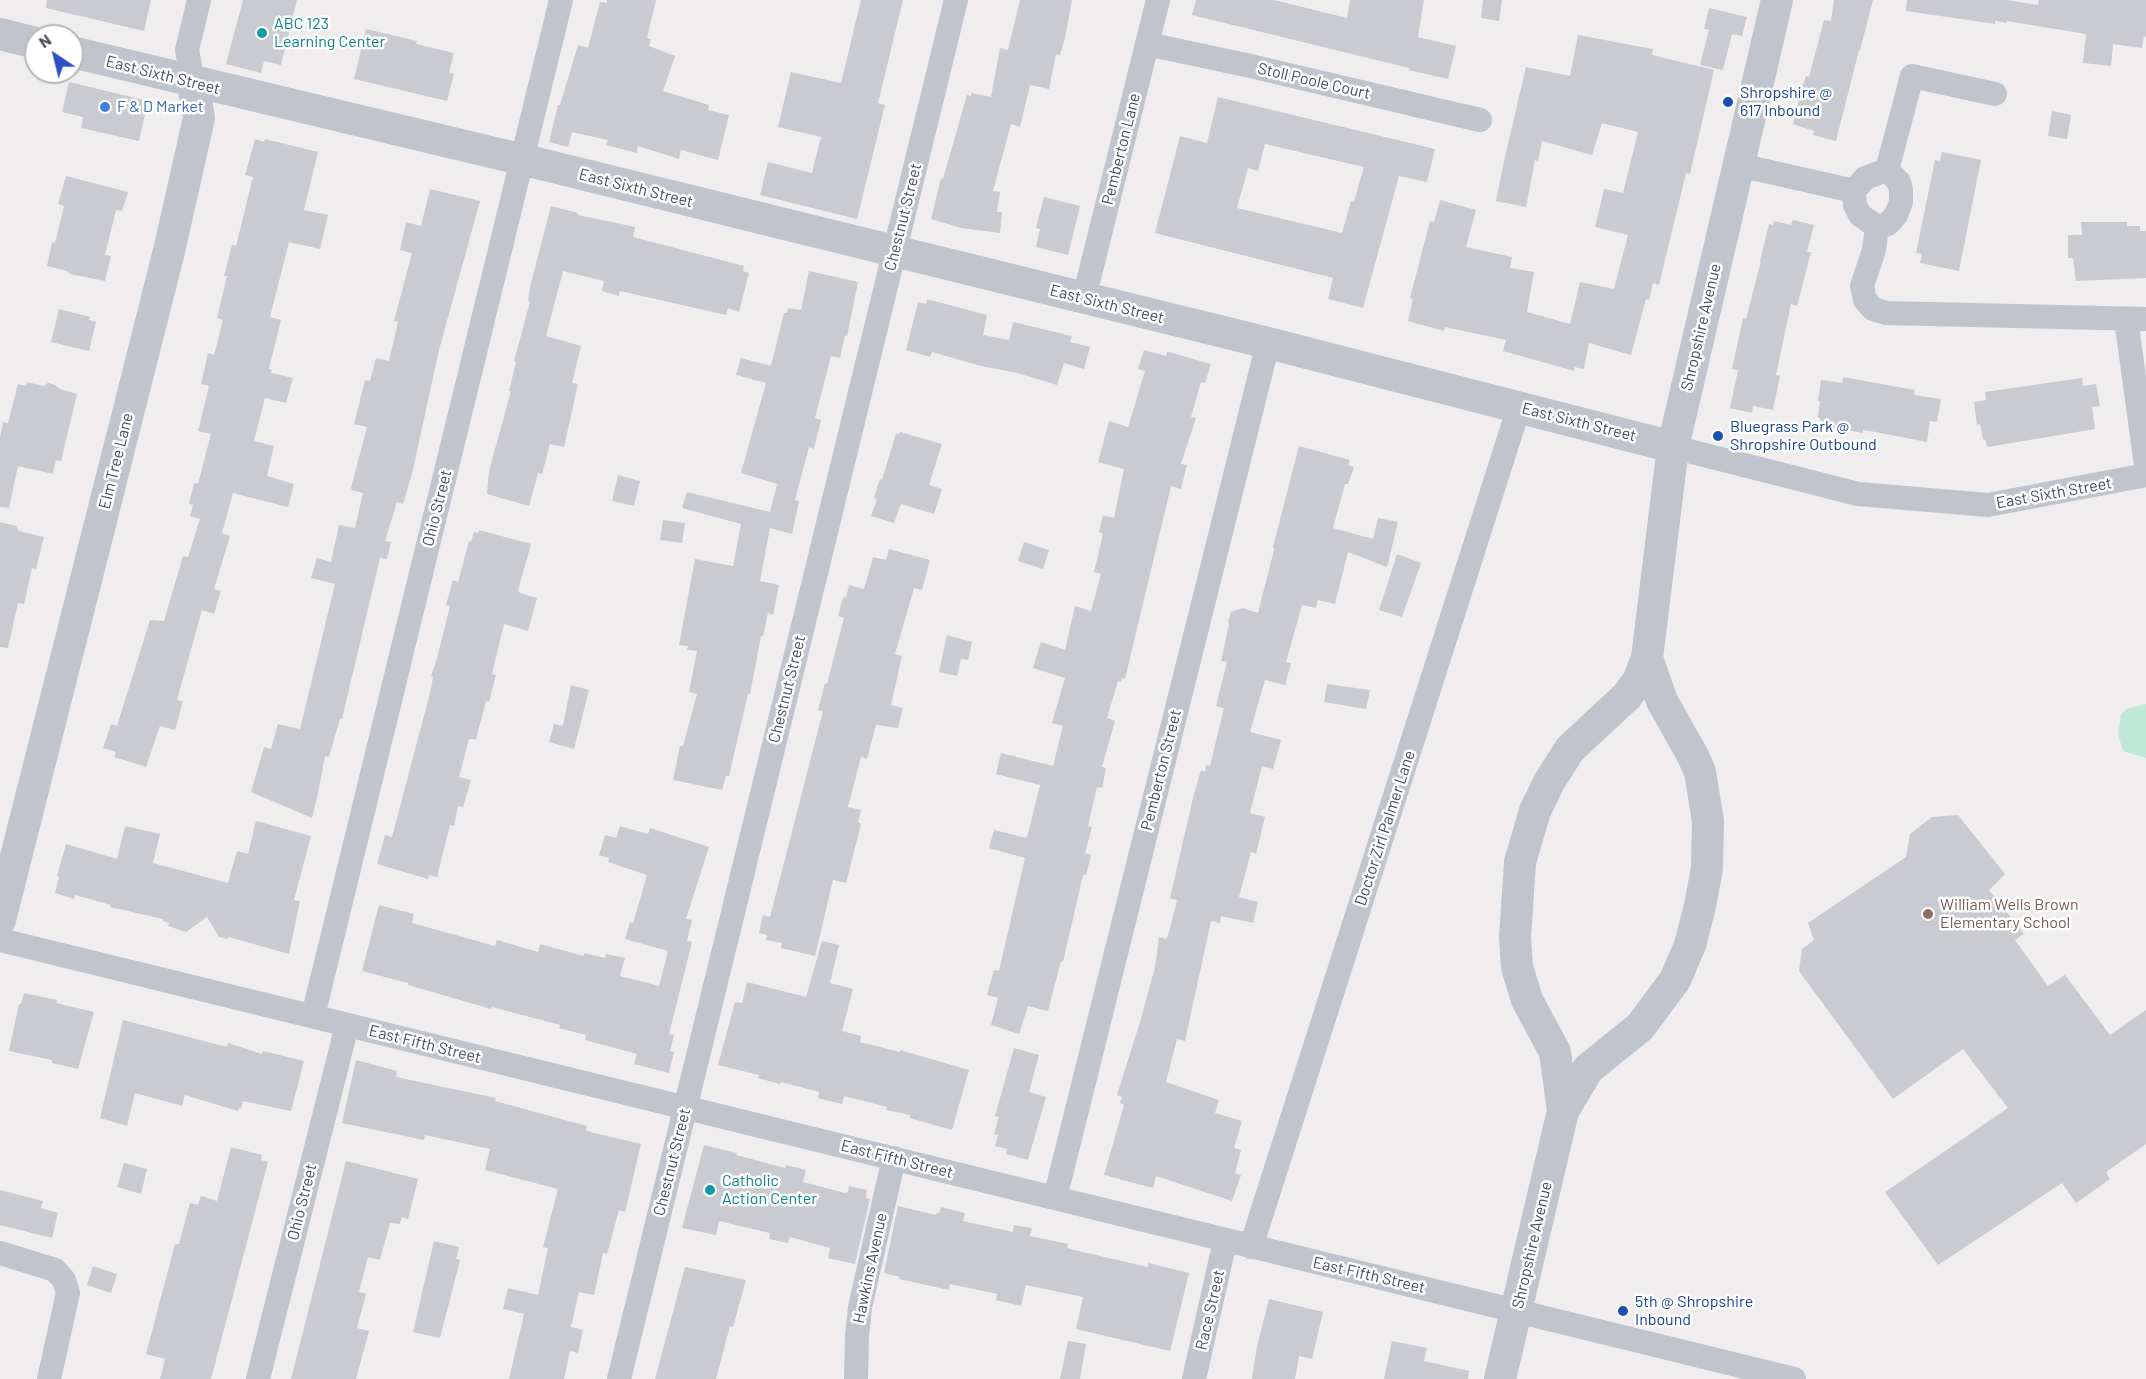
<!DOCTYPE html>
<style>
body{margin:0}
#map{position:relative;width:2146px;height:1379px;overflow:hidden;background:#efeded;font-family:Barlow,sans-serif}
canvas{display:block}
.north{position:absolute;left:24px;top:24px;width:60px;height:60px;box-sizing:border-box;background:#fff;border:2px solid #b5b7bc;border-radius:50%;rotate:325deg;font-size:16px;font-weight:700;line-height:24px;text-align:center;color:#474c58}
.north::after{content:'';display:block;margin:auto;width:21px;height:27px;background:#2f4fc7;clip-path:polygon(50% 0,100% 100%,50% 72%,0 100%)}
</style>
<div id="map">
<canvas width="2146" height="1379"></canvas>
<div class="north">N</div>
</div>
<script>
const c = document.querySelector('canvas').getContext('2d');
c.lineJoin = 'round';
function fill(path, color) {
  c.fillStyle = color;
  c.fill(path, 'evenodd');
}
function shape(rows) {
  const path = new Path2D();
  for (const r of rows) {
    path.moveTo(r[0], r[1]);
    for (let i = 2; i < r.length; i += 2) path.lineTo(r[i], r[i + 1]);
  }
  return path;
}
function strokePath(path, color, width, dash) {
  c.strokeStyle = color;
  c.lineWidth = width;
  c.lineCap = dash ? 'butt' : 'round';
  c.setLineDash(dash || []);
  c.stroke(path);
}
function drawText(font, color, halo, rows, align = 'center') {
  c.font = font + ' Barlow,sans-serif';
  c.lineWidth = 5;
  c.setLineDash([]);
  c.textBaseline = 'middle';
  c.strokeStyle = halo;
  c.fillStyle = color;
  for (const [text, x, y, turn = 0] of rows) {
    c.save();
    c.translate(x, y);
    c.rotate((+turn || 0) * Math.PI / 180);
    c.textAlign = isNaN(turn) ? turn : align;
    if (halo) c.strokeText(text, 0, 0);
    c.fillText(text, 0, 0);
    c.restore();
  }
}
fill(shape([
 [2146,704,2146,758,2123,751,2118,734,2121,715,2126,709]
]), '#c0e8d9');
fill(shape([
 [47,0,151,0,144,31,46,8],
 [243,0,297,0,281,65,264,61,261,73,226,64],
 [607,0,656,0,647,38,651,39,649,46,675,56,663,91,709,105,708,110,729,115,718,160,681,150,679,159,638,146,637,153,606,145,608,140,572,132,568,147,549,142,558,105,560,105,578,45,588,48,600,2,607,3],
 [861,0,903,0,878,103,885,105,857,219,760,195,768,162,812,173,821,137,778,127,791,72,841,83],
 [1020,0,1072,0,1065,38,1060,55,1056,54,1049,89,1030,85,1020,127,1011,124,993,191,1000,192,997,212,1002,212,1000,233,961,228,931,219,941,178,943,179,967,95,971,96,971,93,991,97,1000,48,1008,50],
 [1196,0,1274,0,1347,18,1350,0,1424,0,1418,37,1456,46,1448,79,1409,70,1409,68,1192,15],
 [1483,0,1502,0,1499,21,1481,18],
 [1834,0,1873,0,1860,50,1859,50,1836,141,1813,135,1814,131,1793,124,1802,88,1806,76,1809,77,1824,20,1831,21],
 [1907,0,2007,0,2038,5,2039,0,2146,0,2146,37,2144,36,2142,48,2113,44,2111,66,2083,63,2086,34,2007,21,2007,23,1995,21,1995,24,1906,11],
 [1709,8,1747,17,1742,36,1732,34,1723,70,1700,65,1709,30,1704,29],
 [366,29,417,41,416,44,454,53,449,72,454,74,447,101,354,79],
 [1578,35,1653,49,1652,55,1714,70,1690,174,1686,173,1659,285,1653,283,1649,300,1646,299,1631,355,1589,343,1584,369,1574,367,1574,371,1503,351,1506,340,1445,327,1444,331,1408,321,1413,299,1410,298,1430,221,1434,222,1440,200,1476,210,1466,247,1512,257,1510,268,1534,272,1527,312,1570,324,1580,282,1614,289,1628,235,1595,227,1604,189,1623,193,1638,132,1602,123,1592,155,1542,141,1538,161,1535,160,1526,207,1496,201,1504,161,1526,67,1570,76],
 [69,82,148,101,139,141,81,128,83,117,62,112],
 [1218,97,1435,149,1427,182,1399,176,1363,308,1328,299,1333,278,1155,233,1180,136,1207,143],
 [1265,144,1364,167,1354,202,1351,201,1342,233,1237,208,1248,168,1258,171],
 [2052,111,2071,115,2067,139,2048,136],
 [255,139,264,142,265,139,318,152,304,210,328,215,320,249,289,242,270,317,281,320,269,369,272,370,271,373,293,378,286,403,265,398,254,441,274,446,267,476,294,484,288,507,233,493,222,533,230,536,214,589,221,591,214,614,202,610,177,700,183,701,175,730,160,726,146,767,114,757,116,752,103,748,111,724,117,726,150,620,164,621,183,556,188,557,200,519,190,516,193,505,189,504,194,483,198,484,211,434,198,431,209,386,201,384,208,353,214,355,223,320,217,318,227,276,224,276,232,245,236,246,253,177,245,175],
 [1942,152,1981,160,1959,271,1920,263,1922,254,1916,253,1935,160,1940,161],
 [66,176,128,192,122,211,116,210,105,255,111,256,105,281,70,274,67,271,47,266,52,242,55,243,64,206,58,204],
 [430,189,480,201,439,350,412,474,403,504,397,502,385,541,391,542,387,559,380,558,342,719,340,719,329,757,325,756,317,798,312,818,251,792,264,747,271,749,278,724,300,729,335,584,311,578,317,558,331,562,339,525,355,528,363,493,352,490,351,488,367,427,354,424,365,380,370,381,376,358,389,361,398,322,394,321,412,253,400,250,406,222,421,226],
 [1044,197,1080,206,1068,255,1036,247,1040,229,1036,228],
 [551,206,578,213,578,215,635,227,633,237,744,266,743,271,749,273,739,312,728,308,726,315,620,291,619,296,602,291,604,281,563,271,546,336,581,346,572,383,578,384,564,447,550,444,542,474,538,473,529,506,487,494,489,471,511,391,509,391,516,362,514,361,530,302,528,301,530,287],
 [1793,220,1814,225,1807,252,1811,252,1797,306,1791,304,1776,375,1780,376,1773,410,1753,406,1752,413,1730,408,1738,370,1732,369,1743,318,1746,319,1761,261,1760,261,1769,224,1773,225,1774,221,1791,225],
 [2081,222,2127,222,2127,226,2140,226,2140,231,2146,231,2146,278,2076,281,2073,258,2068,258,2068,235,2082,235],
 [809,271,858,282,847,336,845,335,840,358,831,356,815,418,821,420,814,449,809,447,795,500,799,501,792,534,770,528,760,581,779,585,773,615,768,613,763,636,761,636,750,694,748,694,729,776,726,776,722,790,673,780,680,746,683,746,697,694,689,692,697,651,687,650,688,646,679,645,695,559,733,566,741,524,682,508,687,492,770,512,777,484,741,473,766,383,736,375,741,358,771,366,784,313,787,313,788,308,801,310],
 [927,299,987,315,983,335,1009,340,1013,322,1072,336,1070,342,1090,347,1084,369,1064,363,1057,385,1017,373,981,366,932,352,930,357,906,350,918,302,926,304],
 [59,309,90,317,89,320,96,322,89,351,51,342],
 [1144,350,1166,356,1167,352,1169,352,1211,364,1205,383,1201,382,1191,417,1196,418,1181,464,1187,465,1181,489,1171,486,1125,679,1122,678,1121,682,1118,681,1107,718,1115,721,1102,767,1106,768,1102,788,1097,787,1088,826,1092,827,1085,853,1091,855,1086,875,1083,875,1063,962,1061,961,1048,1011,1028,1006,1019,1034,991,1025,998,998,987,995,994,970,999,971,1025,858,989,848,994,830,1027,838,1040,785,996,774,1001,753,1053,766,1063,726,1052,723,1065,678,1033,668,1041,642,1065,650,1075,606,1091,611,1101,574,1094,572,1103,534,1099,532,1103,515,1114,518,1124,469,1098,462,1109,421,1128,427,1145,371,1138,369],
 [1843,377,1915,390,1914,395,1941,399,1937,422,1930,421,1927,442,1870,431,1863,430,1863,433,1821,425,1822,421,1818,417,1820,401,1818,401,1821,380,1842,383],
 [2082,378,2083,386,2096,384,2100,406,2092,407,2095,429,1987,447,1986,441,1983,439,1980,424,1977,425,1974,402,1986,400,1985,392],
 [27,382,43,386,48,383,55,385,60,389,77,394,61,461,56,460,53,474,18,466,9,508,0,507,0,437,3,422,8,423,18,384,26,386],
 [900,432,942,444,929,485,942,489,934,514,901,504,894,523,871,516,877,499,874,498,880,479,882,480,896,433,899,434],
 [1299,446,1350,460,1348,465,1354,467,1348,484,1345,484,1333,528,1373,539,1378,518,1398,522,1387,567,1348,552,1335,604,1318,600,1316,608,1302,605,1286,662,1291,663,1285,685,1265,680,1250,732,1281,740,1273,769,1262,766,1250,813,1265,817,1256,854,1251,852,1239,897,1258,902,1253,923,1221,916,1220,923,1211,921,1185,1041,1177,1039,1166,1082,1219,1100,1215,1113,1242,1121,1234,1148,1241,1150,1235,1173,1241,1175,1232,1201,1156,1176,1153,1188,1104,1175,1124,1105,1120,1103,1122,1097,1117,1095,1140,1022,1155,967,1159,937,1166,939,1168,936,1177,900,1170,898,1193,798,1201,770,1205,772,1206,765,1210,766,1224,708,1216,706,1227,662,1221,661,1229,624,1228,622,1231,612,1243,608,1258,613,1274,550,1273,547],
 [618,475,640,481,634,506,612,501],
 [663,520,685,523,682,543,660,540],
 [0,522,16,526,19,531,44,537,36,569,32,568,24,604,18,603,8,648,0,647],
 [479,530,531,544,518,591,520,593,537,598,528,631,504,624,492,674,496,675,489,702,486,701,476,739,469,739,459,777,471,780,463,807,458,806,454,826,450,825,437,877,429,875,428,879,377,864,385,835,392,837,431,689,433,677,431,676,437,658,450,606,446,605,453,580,458,582,469,541,471,542,474,532,478,533],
 [1024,542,1049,550,1043,569,1018,561],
 [889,549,930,560,922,590,914,588,895,654,902,656,891,705,903,708,898,728,876,725,867,759,861,757,848,807,861,810,858,822,861,824,846,883,833,880,815,956,781,948,782,943,766,940,767,935,759,933,763,915,770,917,823,711,818,710,825,683,827,684,844,618,838,616,843,597,846,598,849,585,864,589,873,557,886,560],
 [1397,554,1421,563,1402,617,1379,610],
 [947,635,972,642,968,660,961,659,957,676,939,672],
 [1327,684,1370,690,1366,709,1324,702],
 [571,685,589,690,574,749,549,742,554,724,563,726],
 [1958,815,2005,874,1989,890,2024,934,2015,940,2048,986,2065,975,2110,1035,2146,1010,2146,1144,2106,1172,2110,1179,2076,1203,2062,1183,1938,1265,1885,1192,2008,1108,1963,1049,1893,1099,1799,971,1802,949,1814,940,1808,923,1906,857,1910,834,1932,817],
 [256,821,311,836,294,900,300,901,289,954,229,937,227,939,219,937,207,917,186,932,168,926,169,923,163,921,163,919,110,907,111,905,75,895,74,899,55,893,59,877,57,876,66,844,117,859,125,826,160,834,153,863,228,883,237,851,248,854],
 [620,826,648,834,650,828,709,847,686,919,692,920,687,941,692,942,669,1034,674,1035,670,1051,674,1052,669,1073,634,1064,637,1054,585,1040,586,1035,559,1028,560,1025,492,1007,491,1009,408,985,408,983,362,971,379,905,414,914,412,923,495,946,497,940,538,952,540,944,584,956,584,953,605,958,606,954,625,958,620,976,659,986,668,951,625,939,630,922,633,923,647,875,608,862,609,858,599,855,605,835,616,838],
 [822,941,839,945,830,983,853,989,842,1031,861,1036,860,1042,900,1052,900,1050,969,1070,952,1130,910,1118,910,1115,886,1110,887,1107,844,1096,842,1104,818,1098,819,1092,781,1082,780,1084,758,1078,759,1075,718,1065,735,1002,742,1003,747,982,806,997],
 [24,993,57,1000,56,1003,94,1012,78,1069,52,1063,52,1060,9,1051,19,1004,21,1004],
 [123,1020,227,1047,228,1043,262,1054,263,1051,304,1061,291,1111,243,1101,241,1109,239,1108,238,1111,185,1095,182,1106,135,1093,127,1126,100,1118],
 [1014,1048,1039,1055,1029,1092,1046,1097,1028,1160,1006,1154,1007,1149,995,1146,998,1135,994,1134,999,1117,995,1116],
 [356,1060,397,1071,396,1077,496,1098,495,1101,587,1126,586,1131,641,1144,625,1212,619,1210,607,1254,603,1253,594,1295,579,1292,571,1327,583,1330,578,1353,570,1351,564,1379,509,1379,524,1314,503,1309,508,1288,538,1295,548,1248,543,1247,558,1189,485,1170,490,1149,425,1135,424,1140,342,1123],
 [704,1145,737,1153,736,1155,785,1168,786,1165,806,1170,803,1182,845,1193,848,1192,849,1186,867,1190,866,1198,870,1199,855,1264,828,1258,830,1248,790,1237,788,1243,769,1239,770,1233,719,1221,716,1235,682,1228],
 [231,1147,262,1155,261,1160,268,1162,211,1379,160,1379,165,1359,146,1354,175,1244,179,1244,190,1203,198,1205,201,1196,217,1201],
 [346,1161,418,1179,408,1219,402,1217,400,1224,390,1223,380,1260,368,1257,359,1292,366,1294,357,1328,369,1331,356,1379,291,1379],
 [124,1163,147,1169,141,1194,117,1187],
 [0,1190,43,1201,41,1208,58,1213,52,1238,0,1225],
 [898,1206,936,1215,936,1213,939,1214,941,1207,965,1213,963,1221,1013,1232,1014,1225,1032,1228,1030,1236,1068,1244,1067,1248,1074,1250,1148,1267,1148,1263,1189,1273,1170,1351,1076,1329,1083,1297,1026,1285,1021,1306,996,1300,997,1294,950,1284,949,1290,899,1279,900,1277,884,1273],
 [434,1241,459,1247,456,1259,460,1260,440,1338,413,1332],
 [93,1266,117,1274,111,1293,87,1285],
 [685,1267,746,1280,733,1327,730,1326,716,1379,655,1379],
 [1269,1299,1323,1312,1312,1359,1299,1356,1295,1379,1252,1379,1257,1346],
 [1068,1341,1086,1344,1080,1379,1060,1379],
 [1392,1341,1427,1348,1424,1361,1469,1371,1468,1379,1384,1379]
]), '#cacbd1');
strokePath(shape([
 [1147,44,1246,65,1480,120],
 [193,83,187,50,199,0],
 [1739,165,1854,191],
 [1887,170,1912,76,1995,94],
 [1887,170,1899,182,1901,190,1901,202,1896,215,1888,224,1877,227,1860,215,1855,205,1854,191,1865,178,1887,170],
 [1877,227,1874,250,1862,286,1865,300,1873,309,1886,313,2146,319],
 [1084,298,1158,0],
 [2126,319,2146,465],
 [1673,447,1858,494,1988,505,2146,475],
 [0,940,1794,1379],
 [313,1016,561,0],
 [1055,1198,1268,343],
 [1251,1247,1519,407],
 [0,1253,55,1270,64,1280,68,1293,49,1379],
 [258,1379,347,1025],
 [619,1379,956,0],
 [856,1379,857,1337,860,1307,894,1158],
 [1194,1379,1225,1241]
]), '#bfc4cd', 24);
strokePath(shape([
 [0,34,36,43],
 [72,52,545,165,1268,343,1673,447],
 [0,920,169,251,199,118,193,83],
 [1563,1111,1555,1052,1527,1000,1517,967,1515,938,1520,862,1535,811,1549,782,1570,749,1627,696,1638,681,1647,658,1673,447,1777,0],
 [1500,1379,1563,1111,1588,1069,1640,1027,1675,980,1690,945,1700,906,1707,868,1708,821,1700,772,1693,756,1662,701,1647,658]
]), '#bfc4cd', 32);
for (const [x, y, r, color] of [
 [262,33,6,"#0f9aa8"],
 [1728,102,6,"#1a4fb4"],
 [105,107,6,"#3f7fe0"],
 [1718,436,6,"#1a4fb4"],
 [1928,914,6,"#8d6e63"],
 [710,1190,6,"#0f9aa8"],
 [1623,1311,6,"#1a4fb4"]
]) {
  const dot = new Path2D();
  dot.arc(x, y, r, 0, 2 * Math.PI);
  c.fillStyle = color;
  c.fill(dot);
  strokePath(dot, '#fff', 2);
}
drawText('16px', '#0d838f', '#fff', [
 ["ABC 123",274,24],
 ["Learning Center",274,42],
 ["Catholic",722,1181],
 ["Action Center",722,1199]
], 'left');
drawText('16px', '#474c58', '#fff', [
 ["East Sixth Street",163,75,14],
 ["Stoll Poole Court",1314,81,13],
 ["Pemberton Lane",1121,149,-76],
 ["East Sixth Street",636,188,14],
 ["Chestnut Street",903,217,-76],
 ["East Sixth Street",1107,304,14],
 ["Shropshire Avenue",1701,327,-77],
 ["East Sixth Street",1579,422,14],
 ["Elm Tree Lane",116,461,-76],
 ["East Sixth Street",2054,493,-10],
 ["Ohio Street",437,508,-76],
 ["Chestnut Street",787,689,-76],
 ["Pemberton Street",1161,770,-76],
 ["Doctor Zirl Palmer Lane",1385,828,-72],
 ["East Fifth Street",425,1044,14],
 ["East Fifth Street",897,1159,14],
 ["Chestnut Street",672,1162,-76],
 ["Ohio Street",302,1202,-76],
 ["Shropshire Avenue",1532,1245,-77],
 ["Hawkins Avenue",870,1268,-78],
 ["East Fifth Street",1369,1275,13],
 ["Race Street",1210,1310,-77]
]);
drawText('16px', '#164399', '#fff', [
 ["Shropshire @",1740,93],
 ["617 Inbound",1740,111],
 ["Bluegrass Park @",1730,427],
 ["Shropshire Outbound",1730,445],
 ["5th @ Shropshire",1635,1302],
 ["Inbound",1635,1320]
], 'left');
drawText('16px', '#366cbe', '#fff', [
 ["F & D Market",117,107]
], 'left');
drawText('16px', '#785e54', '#fff', [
 ["William Wells Brown",1940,905],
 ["Elementary School",1940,923]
], 'left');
</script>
